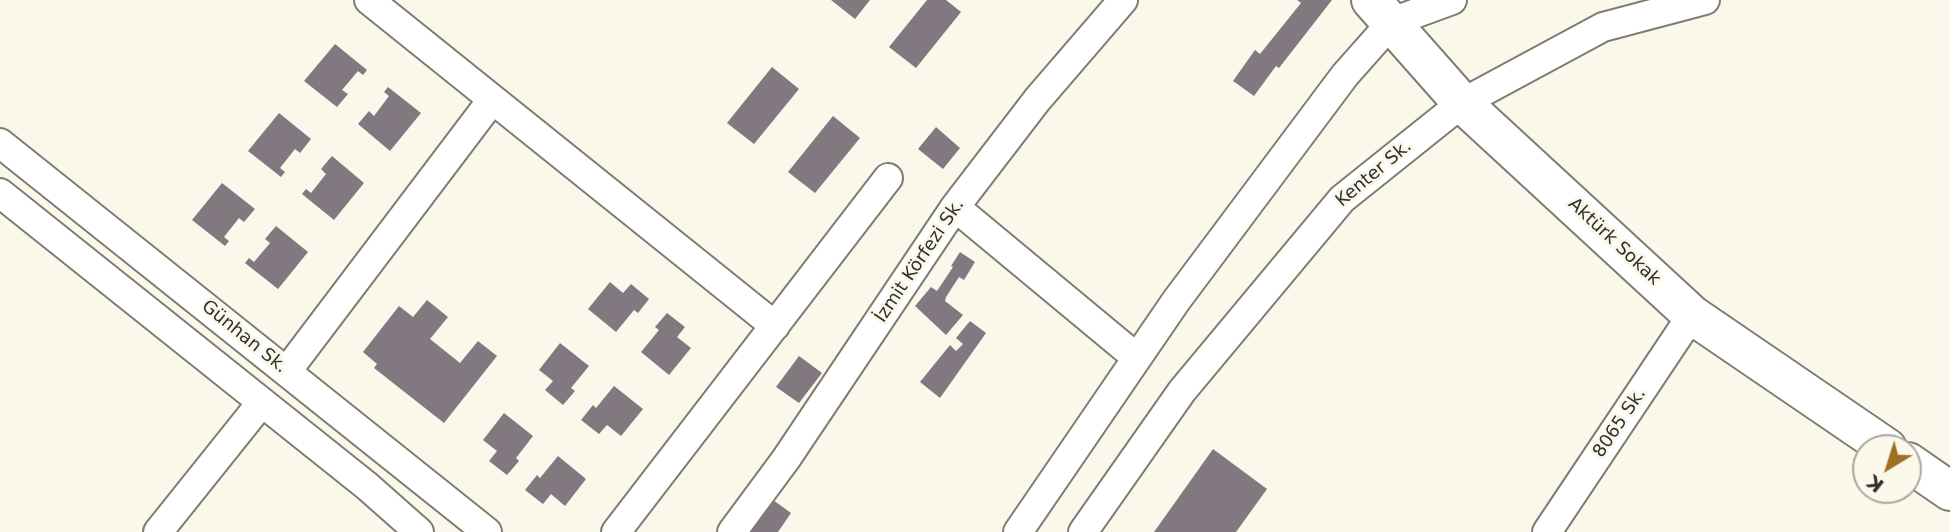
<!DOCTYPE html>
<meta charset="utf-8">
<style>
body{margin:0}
#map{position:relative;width:1950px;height:532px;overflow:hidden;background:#faf7eb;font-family:"DejaVu Sans",sans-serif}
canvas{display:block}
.north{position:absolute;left:1852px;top:434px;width:70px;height:70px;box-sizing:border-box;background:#faf7eb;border:2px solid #aaa79f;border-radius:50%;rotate:218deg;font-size:19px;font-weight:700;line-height:28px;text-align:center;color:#31302c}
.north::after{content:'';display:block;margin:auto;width:24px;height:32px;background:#9f7022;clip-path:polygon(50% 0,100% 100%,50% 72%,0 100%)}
</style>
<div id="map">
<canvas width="1950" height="532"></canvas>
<div class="north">K</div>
</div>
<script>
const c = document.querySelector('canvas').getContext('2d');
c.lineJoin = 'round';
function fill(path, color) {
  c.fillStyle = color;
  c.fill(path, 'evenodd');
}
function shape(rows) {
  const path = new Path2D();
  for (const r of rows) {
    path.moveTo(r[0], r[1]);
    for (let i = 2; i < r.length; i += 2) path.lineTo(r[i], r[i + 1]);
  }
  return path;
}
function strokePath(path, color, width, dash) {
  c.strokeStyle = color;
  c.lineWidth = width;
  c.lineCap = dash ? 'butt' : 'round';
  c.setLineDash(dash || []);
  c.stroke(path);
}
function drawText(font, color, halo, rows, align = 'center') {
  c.font = font + ' "DejaVu Sans",sans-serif';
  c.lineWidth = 6;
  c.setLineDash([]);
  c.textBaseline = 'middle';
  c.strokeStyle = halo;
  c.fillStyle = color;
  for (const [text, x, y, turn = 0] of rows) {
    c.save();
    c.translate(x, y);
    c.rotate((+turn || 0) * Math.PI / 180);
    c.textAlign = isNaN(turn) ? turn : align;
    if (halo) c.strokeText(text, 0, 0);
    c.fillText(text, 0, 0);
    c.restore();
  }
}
fill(shape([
 [831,0,870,0,855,19],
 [927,0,946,0,961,12,916,68,889,47],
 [1297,0,1332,0,1279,68,1276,66,1254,96,1233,81,1255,50,1260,54,1301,3],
 [335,44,367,70,363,75,358,71,342,90,348,94,337,107,304,81],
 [772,67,799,89,754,144,727,123],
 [388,87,421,113,390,151,358,124,369,111,374,116,389,96,384,92],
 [279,113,311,139,300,153,295,149,280,168,285,172,281,177,248,151],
 [833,116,860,138,815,193,788,172],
 [936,127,960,148,943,169,918,149],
 [332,156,364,183,334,220,302,194,306,189,311,193,326,174,321,169],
 [222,183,255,209,244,222,239,218,224,237,229,241,225,246,192,220],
 [276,226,308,252,278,289,245,263,249,258,254,262,270,243,265,239],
 [960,252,975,262,964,280,959,277,946,297,945,301,963,315,946,335,915,306,931,287,937,291,953,267,951,266],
 [610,282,623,293,631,284,649,299,638,313,634,310,616,332,588,309],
 [427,300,448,317,430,339,460,363,478,341,497,356,444,423,374,368,377,364,363,352,399,306,413,317],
 [667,313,685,327,677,337,691,348,669,375,641,352,659,330,655,327],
 [970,321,986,333,940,398,920,382,950,345,956,351,963,344,956,338],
 [560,343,589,366,571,388,575,391,563,405,545,390,553,381,539,370],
 [799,356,822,373,799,403,776,387],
 [614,386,643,409,621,436,607,425,599,434,581,420,593,405,596,408],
 [504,413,533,436,516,458,519,461,507,475,489,461,497,451,483,440],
 [1213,449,1267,489,1236,532,1154,532],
 [558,456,586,479,565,506,551,494,543,504,525,490,537,475,540,478],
 [769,497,791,513,778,532,743,532]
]), '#82787f');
const street = shape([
 [369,0,775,326],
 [0,143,487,532],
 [0,193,367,486,419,532],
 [955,207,1137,358],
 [287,371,492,100],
 [158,532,262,402],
 [616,532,888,178],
 [732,532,786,459,955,207,1037,100,1123,0],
 [1018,532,1176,301,1345,75,1392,22,1452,0],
 [1083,532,1182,391,1342,199,1462,103,1603,27,1705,0],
 [1547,532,1692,315]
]);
const secondary = shape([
 [1371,0,1462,103,1692,315,1887,448],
 [1908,462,1950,491]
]);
strokePath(street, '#7f7c71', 32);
strokePath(secondary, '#7f7c71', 42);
strokePath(street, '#fff', 28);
strokePath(secondary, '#fff', 38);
drawText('18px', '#31302c', '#faf7eb', [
 ["Kenter Sk.",1374,174,-40],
 ["Aktürk Sokak",1614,242,43],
 ["İzmit Körfezi Sk.",920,261,-56],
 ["Günhan Sk.",244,337,39],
 ["8065 Sk.",1620,423,-56]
]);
</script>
